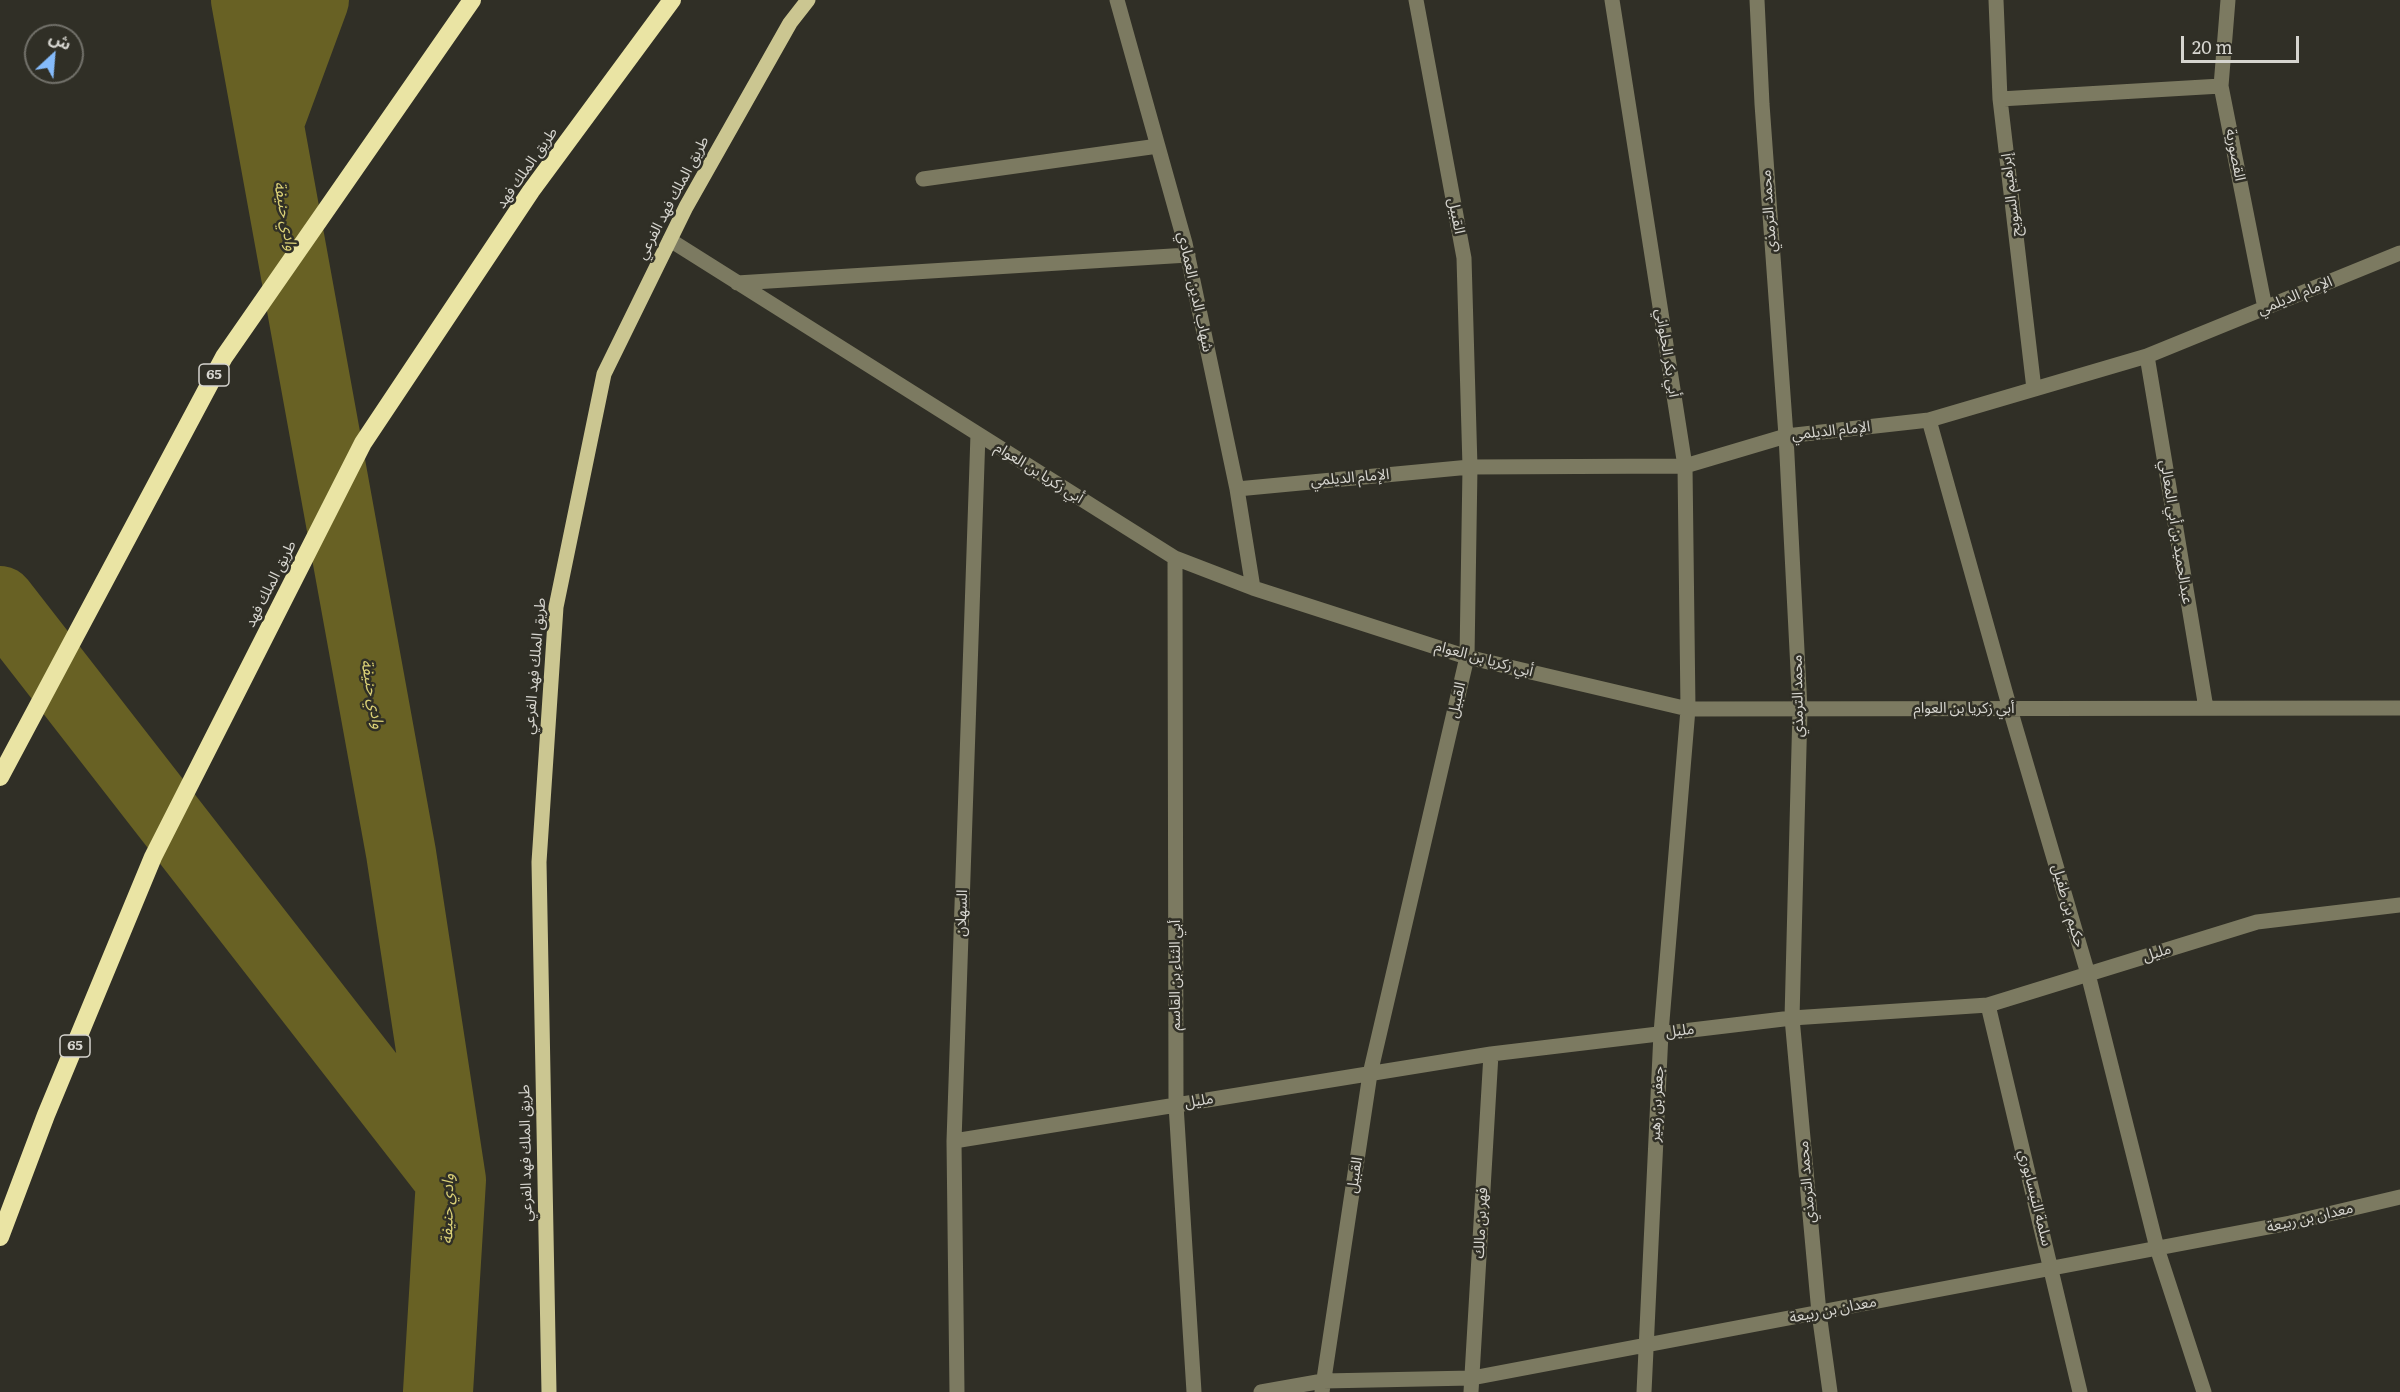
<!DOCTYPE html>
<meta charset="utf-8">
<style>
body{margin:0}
#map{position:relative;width:2400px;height:1392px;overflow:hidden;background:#302f26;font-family:Literata,"Noto Sans Arabic",serif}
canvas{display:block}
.north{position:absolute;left:24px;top:24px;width:60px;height:60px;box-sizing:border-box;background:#302f26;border:2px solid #72716a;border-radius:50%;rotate:26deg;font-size:16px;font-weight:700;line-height:24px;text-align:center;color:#d6d5cf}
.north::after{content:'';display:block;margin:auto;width:21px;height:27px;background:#85bbfb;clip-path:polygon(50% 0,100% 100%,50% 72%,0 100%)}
.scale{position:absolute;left:2181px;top:36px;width:118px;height:27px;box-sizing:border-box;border:3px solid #d6d5cf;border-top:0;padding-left:8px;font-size:18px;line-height:21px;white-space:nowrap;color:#d6d5cf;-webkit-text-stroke:4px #302f26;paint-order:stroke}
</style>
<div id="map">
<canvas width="2400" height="1392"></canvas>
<div class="north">ش</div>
<div class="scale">20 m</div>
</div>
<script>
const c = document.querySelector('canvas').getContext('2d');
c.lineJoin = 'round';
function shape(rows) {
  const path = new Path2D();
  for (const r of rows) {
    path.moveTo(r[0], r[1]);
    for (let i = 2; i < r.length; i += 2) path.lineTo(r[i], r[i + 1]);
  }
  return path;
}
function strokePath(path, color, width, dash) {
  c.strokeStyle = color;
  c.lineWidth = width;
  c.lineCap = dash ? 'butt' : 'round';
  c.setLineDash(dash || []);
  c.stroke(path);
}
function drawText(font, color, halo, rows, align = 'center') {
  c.font = font + ' Literata,"Noto Sans Arabic",serif';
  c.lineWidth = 5;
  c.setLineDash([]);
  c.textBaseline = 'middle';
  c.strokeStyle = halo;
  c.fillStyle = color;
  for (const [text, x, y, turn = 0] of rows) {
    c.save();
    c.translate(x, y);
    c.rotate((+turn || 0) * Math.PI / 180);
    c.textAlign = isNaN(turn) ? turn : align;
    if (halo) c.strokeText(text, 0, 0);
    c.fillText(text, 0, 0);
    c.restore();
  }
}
strokePath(shape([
 [246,0,401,853,451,1180,438,1392],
 [269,122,314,0],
 [0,601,449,1178]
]), '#686124', 70);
strokePath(shape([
 [1117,0,1185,243,1237,489,1253,588],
 [1612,0,1685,466,1688,709,1661,1033,1644,1392],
 [1757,0,1762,104,1786,436,1800,709,1792,1018,1819,1313,1830,1392],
 [1996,0,2000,99,2034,389],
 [2228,0,2221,86,2265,308],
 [2000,99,2221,86],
 [923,179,1158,146],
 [670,240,1175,558,1253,588,1467,657,1688,709,2400,708],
 [737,283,1188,255],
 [2147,356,2206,708],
 [1929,420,2010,709,2088,974,2157,1248,2204,1392],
 [1237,489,1470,467,1685,466,1786,436,1929,420,2147,356,2400,253],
 [1175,558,1176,1105,1194,1392],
 [1988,1005,2080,1392],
 [954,1141,1491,1054,1792,1018,1988,1005,2257,922,2400,905],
 [957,1392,954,1141,978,434],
 [1261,1392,1323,1381,1472,1378,2290,1223,2400,1197],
 [1322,1392,1370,1074,1467,657,1470,467,1464,258,1416,0],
 [1471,1392,1491,1054]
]), '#7c7a61', 15);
strokePath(shape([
 [549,1392,539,862,556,607,604,374,686,207,790,23,808,0]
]), '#cbc691', 15);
strokePath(shape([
 [0,777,224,357,472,0],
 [0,1237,46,1115,153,857,363,443,531,191,672,0]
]), '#eae4a4', 18);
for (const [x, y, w] of [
 [214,375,30],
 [75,1046,30]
]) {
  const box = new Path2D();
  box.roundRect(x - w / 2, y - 11, w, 22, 4.5);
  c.fillStyle = '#302f26';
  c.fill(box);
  strokePath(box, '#d6d5cf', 1.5);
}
drawText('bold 14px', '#d6d5cf', null, [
 ["65",214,375],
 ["65",75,1046]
]);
drawText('15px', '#d6d5cf', '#302f26', [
 ["القصورية",2235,155,79],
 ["طريق الملك فهد",527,168,-55],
 ["إبراهيم السويح",2011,195,-97],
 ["طريق الملك فهد الفرعي",673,198,-62],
 ["محمد الترمذي",1769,211,-94],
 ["القبيل",1456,216,79],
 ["شهاب الدين العمادي",1195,292,78],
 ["الإمام الديلمي",2295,296,-22],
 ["أبي بكر الحلواني",1667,353,81],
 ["الإمام الديلمي",1831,431,-6],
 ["أبي زكريا بن العوام",1039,473,32],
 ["الإمام الديلمي",1350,478,-5],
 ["عبدالحميد بن أبي المعالي",2176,532,81],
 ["طريق الملك فهد",271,584,-63],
 ["أبي زكريا بن العوام",1484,659,15],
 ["طريق الملك فهد الفرعي",535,666,-85],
 ["محمد الترمذي",1798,696,-91],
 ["القبيل",1457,700,-77],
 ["أبي زكريا بن العوام",1964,709],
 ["حكيم بن طفيل",2068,906,74],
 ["السهلان",962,913,-88],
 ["مليل",2157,953,-17],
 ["أبي الثناء بن القاسم",1176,975,-90],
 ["مليل",1680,1031,-7],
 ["مليل",1199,1101,-9],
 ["جعفر بن زهير",1657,1104,-87],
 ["طريق الملك فهد الفرعي",526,1153,-91],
 ["القبيل",1355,1175,-81],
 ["محمد الترمذي",1807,1182,-95],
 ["سلمة النيسابوري",2035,1198,76],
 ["معدان بن ربيعة",2310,1218,-13],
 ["فهر بن مالك",1481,1223,-87],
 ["معدان بن ربيعة",1833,1310,-11]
]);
drawText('italic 16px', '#dad076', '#302f26', [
 ["وادي حنيفة",285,216,80],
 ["وادي حنيفة",372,694,80],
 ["وادي حنيفة",448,1209,-89]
]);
</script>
